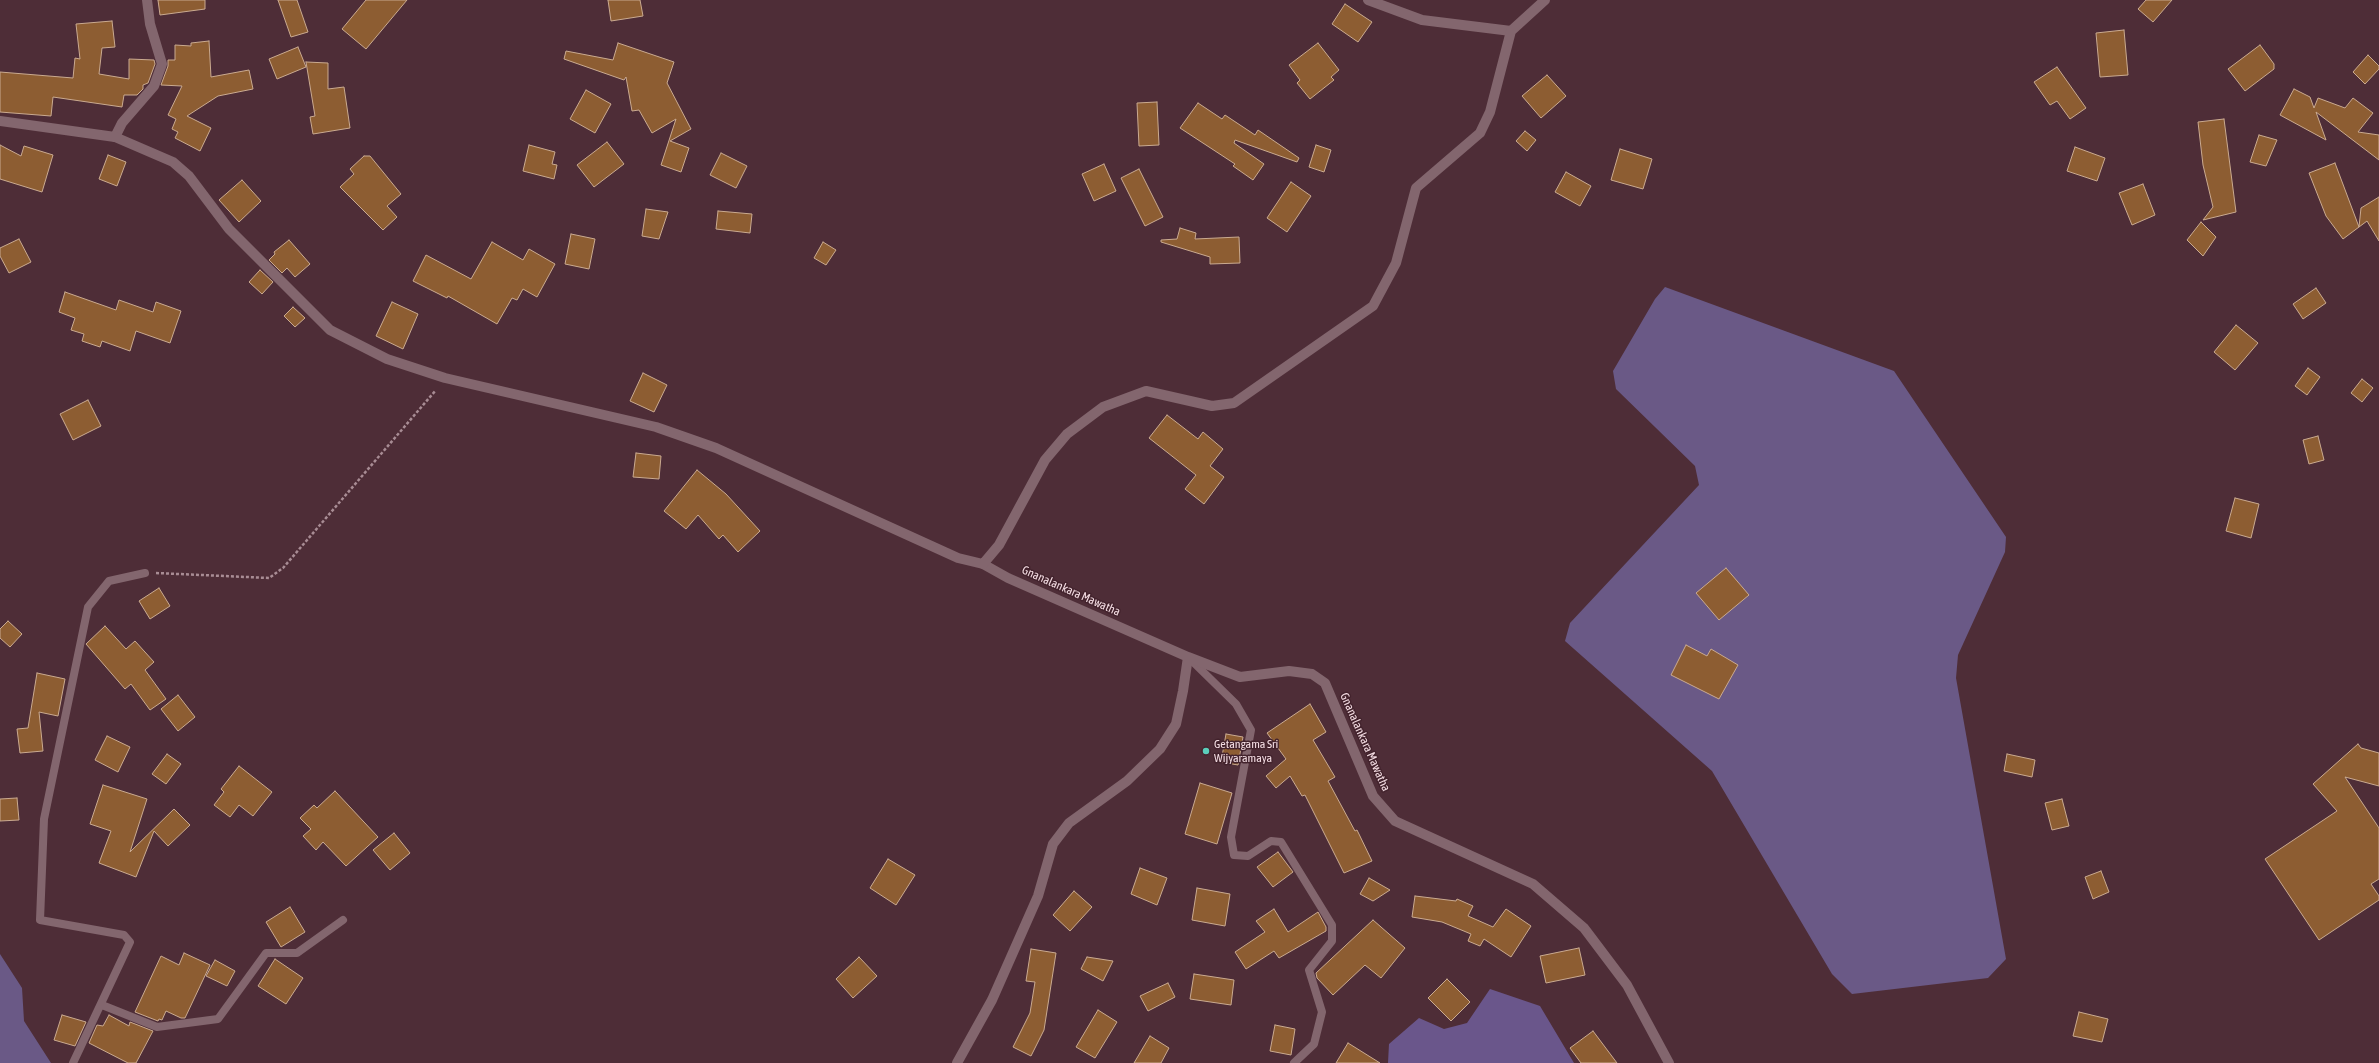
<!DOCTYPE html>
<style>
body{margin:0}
canvas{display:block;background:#4e2d37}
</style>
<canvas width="2379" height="1063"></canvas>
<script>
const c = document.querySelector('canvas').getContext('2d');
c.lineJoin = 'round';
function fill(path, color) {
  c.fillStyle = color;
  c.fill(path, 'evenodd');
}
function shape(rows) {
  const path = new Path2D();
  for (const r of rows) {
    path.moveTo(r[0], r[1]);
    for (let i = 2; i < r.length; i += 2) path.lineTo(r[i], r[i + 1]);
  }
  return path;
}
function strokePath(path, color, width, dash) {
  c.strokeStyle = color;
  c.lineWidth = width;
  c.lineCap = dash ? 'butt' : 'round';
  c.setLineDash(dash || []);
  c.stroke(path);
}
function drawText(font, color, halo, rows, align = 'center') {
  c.font = font + ' "Asap Condensed",sans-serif';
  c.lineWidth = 3;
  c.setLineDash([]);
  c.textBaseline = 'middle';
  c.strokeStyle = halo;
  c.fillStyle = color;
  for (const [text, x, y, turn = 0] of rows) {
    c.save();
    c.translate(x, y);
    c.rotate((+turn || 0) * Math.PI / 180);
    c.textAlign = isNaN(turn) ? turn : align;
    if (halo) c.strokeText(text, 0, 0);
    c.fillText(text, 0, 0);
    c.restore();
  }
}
fill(shape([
 [1665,287,1894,371,2006,537,2005,552,1958,655,1956,678,2006,959,1988,978,1852,994,1832,974,1712,771,1565,641,1570,623,1699,485,1695,466,1616,389,1613,371,1655,299],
 [0,954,22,988,24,1021,51,1063,0,1063]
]), '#6a5986');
fill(shape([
 [1490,989,1540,1006,1574,1063,1388,1063,1389,1044,1419,1018,1444,1029,1467,1023]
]), '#6a568b');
const building = shape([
 [158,0,205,0,205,9,160,15,158,0],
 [278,0,297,0,308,32,291,37,278,0],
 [366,0,407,0,366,49,342,29,366,0],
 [608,0,640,0,643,16,611,21,608,0],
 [2146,0,2172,0,2153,22,2138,9,2146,0],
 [1345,4,1372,22,1358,42,1332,24,1345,4],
 [112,21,115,47,102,48,99,74,129,79,129,59,154,60,155,64,148,83,143,85,143,89,137,95,124,95,122,107,53,97,51,116,0,112,0,72,73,78,75,58,80,59,76,24,112,21],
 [2124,30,2128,75,2100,77,2096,33,2124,30],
 [209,41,211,77,249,70,253,89,218,96,187,116,211,128,200,151,175,138,178,132,172,129,176,119,168,115,182,86,161,85,168,66,168,60,175,60,175,45,191,46,191,43,209,41],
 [618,43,674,62,667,83,691,129,670,141,689,148,681,172,661,165,676,119,652,133,639,110,632,111,626,77,624,80,564,59,566,51,613,60,618,43],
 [1318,43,1339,70,1331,77,1334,80,1310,99,1297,83,1300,80,1289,65,1318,43],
 [2260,45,2274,64,2274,69,2245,91,2228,69,2260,45],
 [298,47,306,67,277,79,269,59,298,47],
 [2368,55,2379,66,2379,69,2365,84,2353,72,2368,55],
 [306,62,328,63,328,89,344,87,350,128,313,134,310,117,315,116,306,62],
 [2057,67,2086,108,2070,119,2057,101,2050,105,2034,82,2057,67],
 [1547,75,1566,96,1541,118,1522,96,1547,75],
 [2294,89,2310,97,2314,108,2318,98,2345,108,2353,98,2373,113,2358,132,2379,135,2379,160,2316,112,2326,140,2280,115,2294,89],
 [586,90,611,104,595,133,570,119,586,90],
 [1157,102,1159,145,1139,146,1137,103,1157,102],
 [1198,103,1222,119,1225,115,1255,135,1258,130,1299,158,1297,162,1235,140,1234,143,1264,164,1253,180,1233,166,1235,164,1180,128,1198,103],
 [2224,119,2236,212,2203,220,2213,207,2203,165,2198,122,2224,119],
 [1525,131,1536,140,1527,151,1516,141,1525,131],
 [2259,135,2277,140,2266,166,2250,162,2259,135],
 [607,142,624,164,594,187,577,165,607,142],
 [0,145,21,156,24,146,53,155,42,192,0,179,0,145],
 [529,145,555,152,552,164,557,165,554,179,523,171,529,145],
 [1316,145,1331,150,1324,172,1309,167,1316,145],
 [2075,147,2105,158,2097,181,2067,171,2075,147],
 [1620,149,1652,159,1643,189,1611,180,1620,149],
 [721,153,747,166,736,188,710,175,721,153],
 [108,155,126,162,117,186,99,179,108,155],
 [364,156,370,156,401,194,387,206,397,217,383,230,340,187,354,174,350,169,364,156],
 [2335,163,2359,227,2343,239,2326,216,2309,173,2335,163],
 [1104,164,1116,191,1094,201,1082,174,1104,164],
 [1139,169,1163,217,1145,226,1121,178,1139,169],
 [1566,172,1591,186,1580,206,1555,192,1566,172],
 [242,180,261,201,239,222,219,200,242,180],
 [1291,182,1311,196,1287,232,1267,218,1291,182],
 [2143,184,2155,215,2132,225,2119,193,2143,184],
 [2379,197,2379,241,2367,221,2359,227,2361,208,2379,197],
 [646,209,668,212,659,239,642,236,646,209],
 [718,211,752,214,750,233,716,229,718,211],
 [2201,222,2216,237,2203,256,2187,240,2201,222],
 [1180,228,1196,233,1195,239,1239,237,1240,263,1210,264,1210,257,1161,242,1161,240,1177,239,1180,228],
 [571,234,595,239,589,269,565,264,571,234],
 [19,239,31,262,9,273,0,256,0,248,19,239],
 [289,240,310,264,295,277,287,268,282,273,269,260,275,254,274,252,289,240],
 [492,242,523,260,529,249,555,264,537,297,523,289,517,300,512,298,497,324,448,296,447,298,413,281,426,255,471,279,492,242],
 [823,242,836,250,826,265,814,258,823,242],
 [260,270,273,282,262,294,249,282,260,270],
 [2316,288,2326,303,2303,319,2293,304,2316,288],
 [65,292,116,310,119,300,153,312,156,302,181,311,170,343,136,331,130,351,102,341,100,347,82,341,84,334,71,330,75,318,59,312,65,292],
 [392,302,418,314,403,349,376,336,392,302],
 [293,307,305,318,295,327,284,316,293,307],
 [2236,325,2258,343,2235,370,2214,352,2236,325],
 [2308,368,2320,377,2307,395,2295,386,2308,368],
 [643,373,667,385,654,412,630,401,643,373],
 [2362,379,2373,388,2362,402,2351,393,2362,379],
 [88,400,101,426,73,440,60,414,88,400],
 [1167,415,1198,439,1203,432,1223,449,1210,466,1224,477,1204,504,1185,489,1196,475,1149,438,1167,415],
 [2318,436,2324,460,2309,464,2303,440,2318,436],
 [636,453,661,456,659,479,633,477,636,453],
 [697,470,726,494,760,531,738,552,723,535,719,539,698,515,686,529,664,511,697,470],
 [2235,498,2259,504,2251,538,2226,531,2235,498],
 [1726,568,1749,595,1719,620,1696,593,1726,568],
 [159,588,170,606,150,619,139,601,159,588],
 [8,621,22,634,10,647,0,638,0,629,8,621],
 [105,626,126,649,135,641,154,662,145,670,166,699,150,710,131,684,125,689,86,644,105,626],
 [1686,645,1707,656,1711,649,1738,665,1719,699,1671,675,1686,645],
 [37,673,65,679,58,716,39,712,43,751,20,753,17,729,28,728,37,673],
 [178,695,195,717,178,731,161,709,178,695],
 [1310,704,1326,732,1313,740,1335,777,1328,781,1355,831,1357,830,1372,861,1344,873,1305,795,1302,796,1290,776,1276,788,1266,776,1286,759,1267,733,1310,704],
 [1226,734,1243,737,1238,765,1221,762,1226,734],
 [107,736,130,747,118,772,95,760,107,736],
 [2358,744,2361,748,2379,753,2379,786,2345,777,2379,828,2379,879,2371,884,2379,896,2379,900,2319,940,2265,859,2337,811,2313,784,2358,744],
 [167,754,181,764,166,784,152,774,167,754],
 [2007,754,2035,760,2032,777,2004,771,2007,754],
 [239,766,272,792,253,816,239,805,230,817,214,805,224,792,221,789,239,766],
 [1200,783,1232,793,1217,844,1185,834,1200,783],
 [103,785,147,799,130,852,174,809,190,825,168,846,154,831,136,877,99,863,111,831,90,824,103,785],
 [335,791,378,837,346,866,323,842,316,850,303,836,311,829,300,818,314,805,317,808,335,791],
 [17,798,19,820,0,821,0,799,17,798],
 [2062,799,2069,826,2052,830,2045,803,2062,799],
 [394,833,410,853,390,870,373,850,394,833],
 [1278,852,1293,872,1273,887,1257,867,1278,852],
 [888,859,915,875,896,905,870,888,888,859],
 [1140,868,1167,878,1157,905,1131,894,1140,868],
 [2101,871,2109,892,2093,899,2085,877,2101,871],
 [1369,878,1390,890,1373,901,1360,894,1369,878],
 [1197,888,1230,894,1225,926,1192,920,1197,888],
 [1074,891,1092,907,1070,931,1053,915,1074,891],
 [1415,896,1456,901,1457,899,1473,906,1468,916,1493,927,1506,909,1531,926,1511,957,1484,939,1480,946,1468,941,1471,934,1442,922,1412,917,1415,896],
 [290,907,305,932,281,947,266,922,290,907],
 [1274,909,1288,932,1318,912,1326,927,1326,931,1279,958,1274,951,1246,969,1235,952,1265,932,1256,921,1274,909],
 [1373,920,1405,948,1381,978,1365,965,1333,995,1317,978,1316,973,1373,920],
 [1579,948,1585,975,1546,983,1540,956,1579,948],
 [1031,949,1056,953,1044,1030,1031,1056,1013,1047,1030,1013,1035,982,1026,981,1031,949],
 [184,953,210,965,185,1018,181,1018,166,1011,162,1020,159,1019,158,1021,135,1012,161,956,179,965,184,953],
 [859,957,877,976,853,998,836,979,859,957],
 [1087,957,1113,961,1103,981,1081,969,1087,957],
 [275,959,303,978,286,1004,258,986,275,959],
 [215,960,235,971,227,986,206,976,215,960],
 [1194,974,1234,980,1231,1005,1190,999,1194,974],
 [1447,979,1470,1002,1451,1021,1428,998,1447,979],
 [1168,983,1175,997,1148,1011,1140,996,1168,983],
 [1098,1010,1117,1022,1095,1058,1076,1047,1098,1010],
 [2079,1012,2108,1019,2102,1042,2073,1036,2079,1012],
 [62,1015,86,1022,75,1046,54,1040,62,1015],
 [109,1015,129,1026,130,1022,153,1031,136,1063,128,1063,89,1043,97,1025,103,1026,109,1015],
 [1275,1025,1295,1029,1291,1055,1270,1051,1275,1025],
 [1593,1031,1617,1063,1581,1063,1570,1048,1593,1031],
 [1150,1036,1169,1048,1161,1063,1134,1063,1150,1036],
 [1348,1043,1380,1063,1336,1063,1348,1043]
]);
fill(building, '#8d5d32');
strokePath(building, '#caaa90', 1);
strokePath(shape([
 [156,573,269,578,283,568,436,390]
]), '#a88c94', 2.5, [3, 2]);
strokePath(shape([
 [1189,658,1236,704,1251,730,1231,837,1234,855,1248,856,1271,841,1281,842,1332,925,1332,941,1309,970,1322,1012,1314,1044,1294,1063],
 [102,1005,157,1027,218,1019,266,953,297,953,343,920],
 [73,1063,130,942,124,935,40,920,44,819,88,607,109,581,145,573]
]), '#83666e', 8);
strokePath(shape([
 [1368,0,1422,20,1511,31],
 [115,137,122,123,154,86,162,64,150,24,147,0],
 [983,564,1008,578,1188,657,1240,677,1289,671,1312,674,1325,683,1373,796,1395,821,1533,884,1584,928,1627,985,1669,1063],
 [957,1063,992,1000,1038,896,1053,844,1069,823,1127,781,1160,749,1176,724,1183,691,1188,657]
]), '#83666e', 10);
strokePath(shape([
 [0,121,115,137,173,162,189,176,229,229,330,330,387,359,445,378,656,427,716,448,958,558,983,564,999,545,1045,460,1067,434,1103,407,1146,391,1212,406,1234,403,1373,306,1396,263,1416,188,1480,133,1490,112,1511,31,1545,0]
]), '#83666e', 10);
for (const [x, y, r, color] of [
 [1206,751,4,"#5bcebb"]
]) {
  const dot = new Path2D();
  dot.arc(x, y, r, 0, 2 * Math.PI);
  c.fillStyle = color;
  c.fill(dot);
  strokePath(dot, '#43232d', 1.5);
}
drawText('12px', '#f5dee4', '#43232d', [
 ["Gnanalankara Mawatha",1071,591,24],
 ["Gnanalankara Mawatha",1365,742,66]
]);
drawText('12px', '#f5dee4', '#43232d', [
 ["Getangama Sri",1214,744],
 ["Wijyaramaya",1214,758]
], 'left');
</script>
